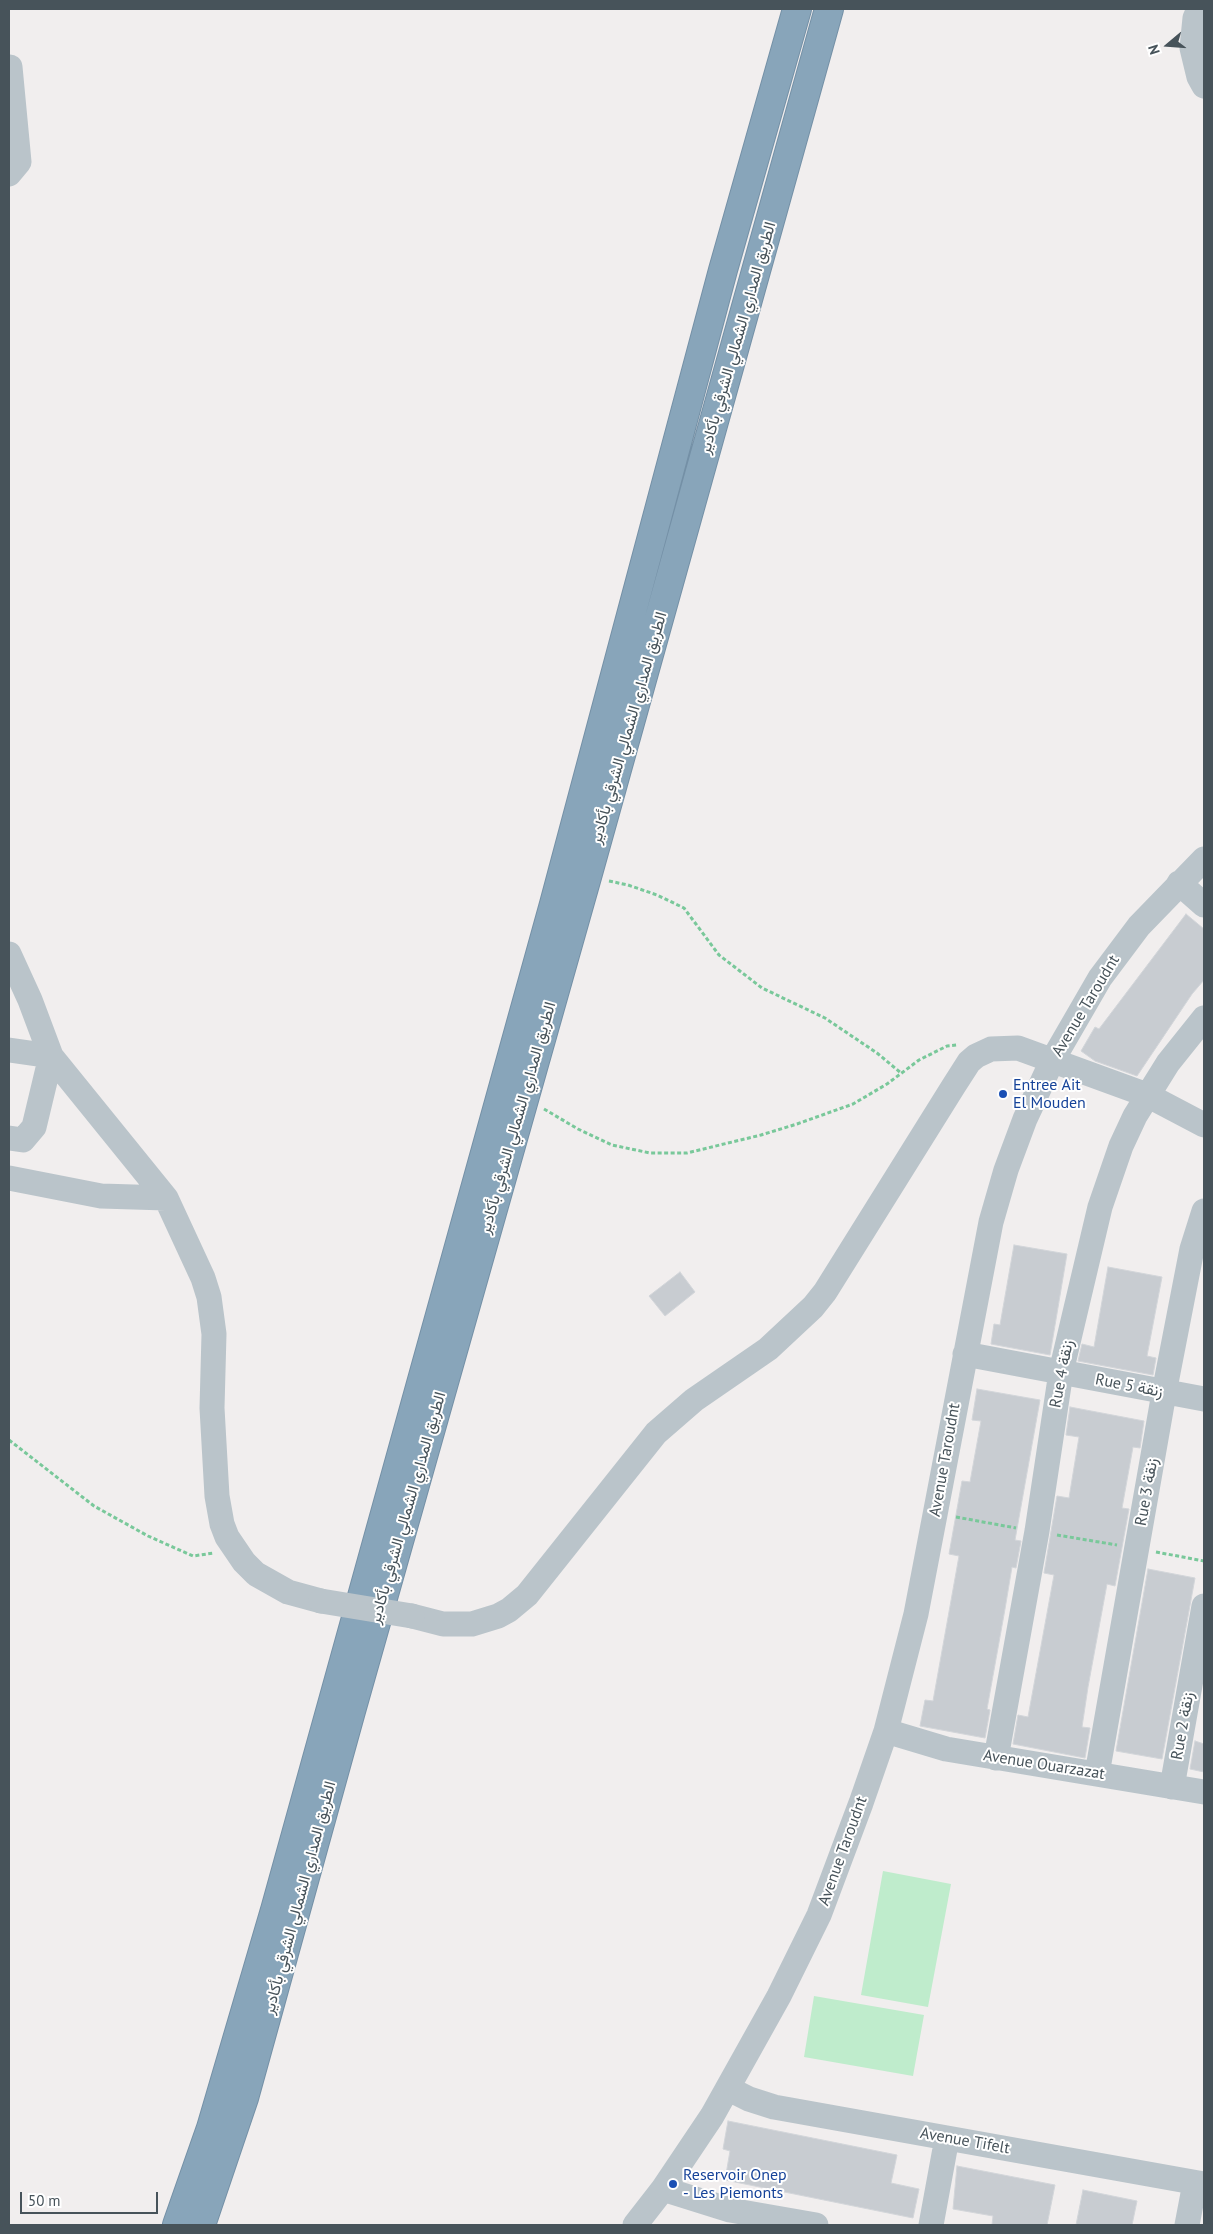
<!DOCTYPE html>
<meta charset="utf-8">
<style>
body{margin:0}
#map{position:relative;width:1213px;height:2234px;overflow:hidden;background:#f1eeee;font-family:"PT Sans",sans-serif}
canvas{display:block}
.frame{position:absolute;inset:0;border:10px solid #47535a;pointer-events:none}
.north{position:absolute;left:1143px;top:20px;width:50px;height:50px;-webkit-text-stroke:4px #fff;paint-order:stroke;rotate:252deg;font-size:14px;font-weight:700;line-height:20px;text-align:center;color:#47535a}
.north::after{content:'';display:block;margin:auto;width:18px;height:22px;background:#47535a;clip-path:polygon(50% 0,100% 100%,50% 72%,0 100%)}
.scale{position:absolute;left:20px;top:2192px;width:138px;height:22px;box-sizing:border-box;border:2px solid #47535a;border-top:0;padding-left:6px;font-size:15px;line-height:18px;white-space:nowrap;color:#47535a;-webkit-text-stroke:4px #fff;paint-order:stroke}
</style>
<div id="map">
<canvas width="1213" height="2234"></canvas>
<div class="frame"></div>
<div class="north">N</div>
<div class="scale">50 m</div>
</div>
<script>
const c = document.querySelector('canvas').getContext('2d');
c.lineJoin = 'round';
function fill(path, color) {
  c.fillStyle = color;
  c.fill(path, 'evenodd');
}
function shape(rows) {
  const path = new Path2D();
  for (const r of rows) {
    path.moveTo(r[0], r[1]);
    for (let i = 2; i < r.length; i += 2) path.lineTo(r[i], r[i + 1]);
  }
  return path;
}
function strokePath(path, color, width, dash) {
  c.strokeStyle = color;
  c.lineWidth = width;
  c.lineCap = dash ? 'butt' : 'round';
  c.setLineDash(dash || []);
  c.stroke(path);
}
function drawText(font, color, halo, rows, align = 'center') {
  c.font = font + ' "PT Sans",Vazirmatn,sans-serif';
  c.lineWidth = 4;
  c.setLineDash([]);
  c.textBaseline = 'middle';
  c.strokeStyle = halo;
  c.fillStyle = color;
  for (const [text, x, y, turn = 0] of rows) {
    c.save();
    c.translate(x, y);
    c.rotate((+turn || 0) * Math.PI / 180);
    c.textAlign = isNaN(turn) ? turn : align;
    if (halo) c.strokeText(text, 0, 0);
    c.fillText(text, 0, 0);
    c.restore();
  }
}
fill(shape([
 [883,1871,951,1884,928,2007,861,1995],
 [814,1996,924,2015,913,2076,804,2057]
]), '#bfeccc');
const building = shape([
 [1186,914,1204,929,1204,980,1192,994,1137,1076,1095,1061,1081,1051,1095,1027,1099,1029,1186,914],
 [1014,1245,1067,1254,1050,1355,991,1344,994,1324,1000,1325,1014,1245],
 [1108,1267,1162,1277,1147,1356,1156,1358,1153,1375,1078,1361,1082,1344,1094,1347,1108,1267],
 [680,1272,695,1292,665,1316,649,1296,680,1272],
 [977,1389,1040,1400,1015,1540,1021,1541,1016,1568,1012,1567,1005,1609,987,1709,990,1710,985,1738,920,1726,925,1700,933,1701,959,1556,949,1554,962,1481,970,1482,981,1421,972,1420,977,1389],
 [1070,1407,1144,1421,1140,1448,1133,1447,1122,1508,1129,1509,1115,1586,1107,1584,1088,1687,1082,1727,1090,1728,1085,1758,1013,1744,1018,1715,1028,1717,1054,1575,1044,1573,1057,1496,1069,1498,1079,1437,1066,1435,1070,1407],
 [1148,1569,1195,1578,1162,1759,1116,1751,1148,1569],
 [1195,1741,1204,1744,1204,1772,1190,1769,1195,1741],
 [728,2121,897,2155,891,2183,919,2189,913,2218,725,2180,730,2151,723,2149,728,2121],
 [957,2166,1055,2185,1047,2225,992,2225,993,2216,953,2209,957,2166],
 [1083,2190,1137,2201,1132,2225,1076,2225,1083,2190]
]);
fill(building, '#c8ccd1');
strokePath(building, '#d2d5d9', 1);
const highway = shape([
 [177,2225,211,2128,275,1910,554,904,723,270,797,9],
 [201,2225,244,2098,351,1711,587,877,829,9]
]);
strokePath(highway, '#7490a6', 30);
strokePath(shape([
 [609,881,628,885,657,895,684,908,719,955,762,988,825,1018,877,1053,901,1073],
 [544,1109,578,1129,612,1145,650,1153,687,1153,761,1135,797,1124,853,1104,887,1084,919,1060,947,1046,957,1045],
 [9,1440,94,1506,148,1536,193,1556,214,1553],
 [956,1517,1016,1528],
 [1057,1535,1117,1545],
 [1156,1552,1204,1561]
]), '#79c89a', 3, [4, 2.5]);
strokePath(shape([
 [1199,9,1195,18,1192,48,1199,77,1204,86],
 [9,174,19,162,10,67],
 [1179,883,1204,905],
 [9,954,30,1000,51,1056,166,1198,203,1278,209,1297,214,1334,212,1408,217,1496,222,1524,227,1537,244,1562,256,1574,288,1592,321,1601],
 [9,1050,51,1056,34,1127,23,1140,9,1138],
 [9,1178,101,1196,166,1198],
 [965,1354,1204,1399],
 [412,1616,443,1624,472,1624,498,1616,509,1610,527,1595,656,1433,694,1400,768,1349,813,1307,825,1292,953,1087,969,1062,976,1056,991,1049,1018,1048,1147,1095,1204,1125],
 [886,1731,946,1749,1204,1792],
 [996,1758,1037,1531,1061,1372,1100,1207,1121,1146,1135,1116,1168,1063,1204,1018],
 [1097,1774,1164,1393,1192,1249,1204,1211],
 [1172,1787,1204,1606],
 [729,2089,749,2099,774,2107,1204,2184],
 [663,2189,730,2210,816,2225],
 [635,2225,663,2189,712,2116,779,1996,819,1915,861,1803,886,1731,916,1614,991,1222,1006,1170,1025,1119,1052,1061,1100,978,1139,926,1204,859],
 [931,2225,947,2138],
 [1187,2225,1195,2183]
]), '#bac4ca', 25);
strokePath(highway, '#88a5ba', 28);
strokePath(shape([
 [321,1601,412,1616]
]), '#bac4ca', 25);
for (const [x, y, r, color] of [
 [1003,1094,5,"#1a4fb4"],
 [673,2184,5,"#1a4fb4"]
]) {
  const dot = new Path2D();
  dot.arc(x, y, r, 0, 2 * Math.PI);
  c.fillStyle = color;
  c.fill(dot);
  strokePath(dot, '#fff', 2);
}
drawText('16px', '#47535a', '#fff', [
 ["الطريق المداري الشمالي الشرقي بأكادير",738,338,-74],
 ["الطريق المداري الشمالي الشرقي بأكادير",629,728,-74],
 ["Avenue Taroudnt",1086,1006,-59],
 ["الطريق المداري الشمالي الشرقي بأكادير",518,1118,-74],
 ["Rue 4 زنقة",1062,1374,-79],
 ["Rue 5 زنقة",1129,1386,11],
 ["Avenue Taroudnt",945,1460,-80],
 ["Rue 3 زنقة",1147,1492,-80],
 ["الطريق المداري الشمالي الشرقي بأكادير",408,1508,-74],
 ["Rue 2 زنقة",1183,1726,-80],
 ["Avenue Ouarzazat",1044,1765,9],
 ["Avenue Taroudnt",843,1851,-70],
 ["الطريق المداري الشمالي الشرقي بأكادير",300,1898,-75],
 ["Avenue Tifelt",965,2141,10]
]);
drawText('16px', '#164399', '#fff', [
 ["Entree Ait",1013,1085],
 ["El Mouden",1013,1103],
 ["Reservoir Onep",683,2175],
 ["- Les Piemonts",683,2193]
], 'left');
</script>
